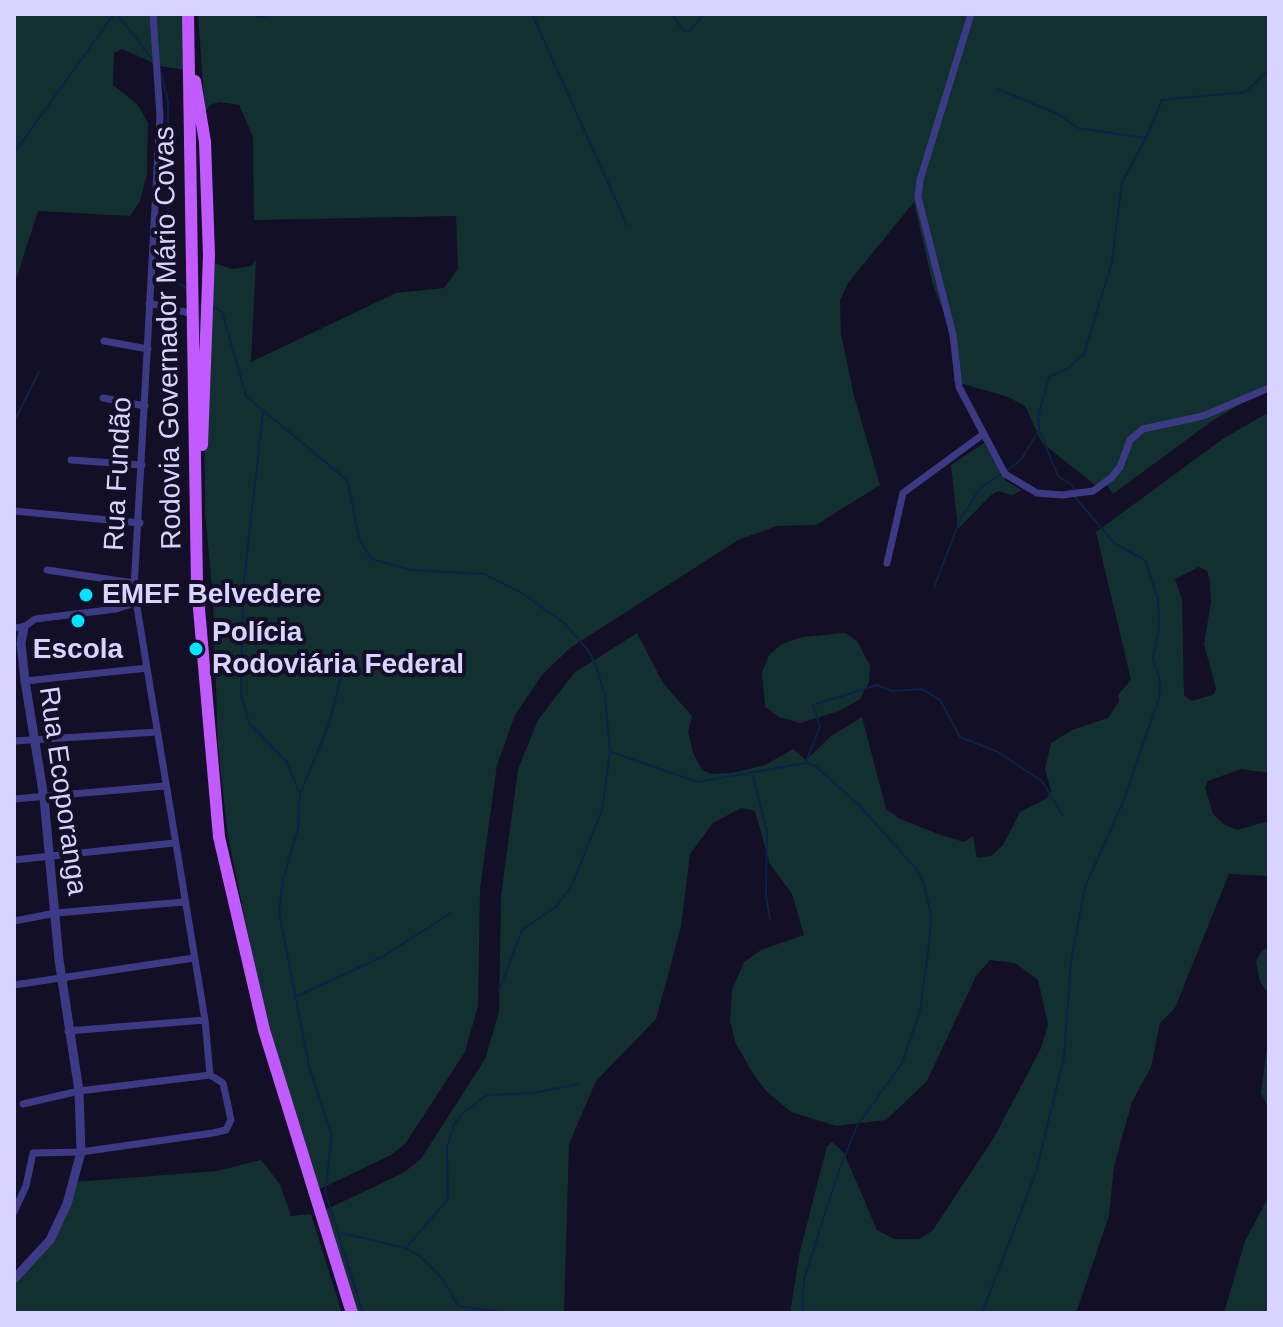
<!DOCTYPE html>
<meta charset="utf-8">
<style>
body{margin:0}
#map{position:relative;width:1283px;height:1327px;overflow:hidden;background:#130f26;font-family:Arial,sans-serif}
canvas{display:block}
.frame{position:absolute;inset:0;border:16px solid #d9d4ff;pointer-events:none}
</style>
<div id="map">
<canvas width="1283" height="1327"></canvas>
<div class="frame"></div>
</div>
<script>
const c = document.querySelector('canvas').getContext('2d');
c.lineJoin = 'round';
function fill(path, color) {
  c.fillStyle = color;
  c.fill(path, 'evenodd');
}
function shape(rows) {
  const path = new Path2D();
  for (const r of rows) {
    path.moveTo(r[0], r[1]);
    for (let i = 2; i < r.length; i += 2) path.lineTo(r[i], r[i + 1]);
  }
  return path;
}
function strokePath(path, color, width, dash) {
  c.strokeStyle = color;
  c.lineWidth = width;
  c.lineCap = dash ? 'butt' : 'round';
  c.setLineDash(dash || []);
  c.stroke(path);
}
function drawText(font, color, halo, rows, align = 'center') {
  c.font = font + ' Arial,sans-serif';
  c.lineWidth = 8;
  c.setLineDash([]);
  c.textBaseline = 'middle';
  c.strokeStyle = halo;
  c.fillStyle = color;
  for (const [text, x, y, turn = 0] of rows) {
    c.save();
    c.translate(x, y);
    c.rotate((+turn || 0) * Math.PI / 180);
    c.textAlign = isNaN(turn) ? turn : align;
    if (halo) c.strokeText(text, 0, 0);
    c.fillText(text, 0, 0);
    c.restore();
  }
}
fill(shape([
 [14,14,183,14,186,70,160,66,122,49,114,53,113,85,138,105,148,123,147,174,140,201,130,216,38,211,14,286],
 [198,14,1269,14,1269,387,1212,421,1113,494,1104,481,1095,485,1042,443,1025,406,1008,397,953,381,957,369,955,342,933,285,914,202,848,283,840,300,841,334,854,396,880,485,816,525,777,526,738,540,570,648,542,675,515,715,497,765,480,889,478,1006,465,1052,405,1144,391,1155,318,1190,272,1051,228,836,218,748,213,597,205,513,203,259,232,269,251,266,256,259,251,362,396,293,444,288,458,269,456,216,254,220,253,137,239,105,219,102,210,105,205,112],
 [1269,412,1269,773,1241,769,1208,781,1205,787,1213,814,1225,825,1237,830,1269,821,1269,876,1229,874,1175,1008,1160,1023,1151,1067,1132,1102,1114,1166,1109,1216,1076,1313,790,1313,800,1251,827,1146,832,1142,844,1153,877,1230,894,1239,919,1239,933,1230,995,1136,1041,1048,1048,1024,1038,980,1015,963,990,960,976,976,927,1081,886,1120,836,1126,791,1112,766,1091,752,1072,735,1042,730,1020,732,990,744,962,761,950,804,935,792,894,770,864,755,811,741,808,713,823,690,854,681,927,656,1019,596,1081,569,1144,564,1313,358,1313,325,1210,403,1173,421,1159,485,1059,499,1012,501,896,518,769,538,720,574,673,637,633,663,683,692,716,688,731,693,753,702,770,712,774,732,773,765,765,793,749,806,760,830,737,862,717,886,809,900,819,941,835,964,842,973,836,977,858,991,856,1003,845,1020,812,1047,798,1051,791,1045,769,1051,743,1072,730,1108,718,1119,701,1118,695,1131,680,1096,532,1224,438],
 [1199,567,1207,571,1210,581,1211,602,1204,644,1216,689,1213,695,1191,701,1184,695,1182,600,1175,579],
 [984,443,1006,481,1022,490,1012,495,998,491,990,496,958,529,951,465],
 [845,633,857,641,870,666,869,682,860,699,839,711,800,723,779,717,765,707,762,672,769,655,782,644,803,637],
 [1269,948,1269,994,1260,982,1256,962,1262,950],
 [1269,1031,1269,1109,1261,1093],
 [261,1160,280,1184,291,1216,311,1214,342,1313,14,1313,14,1279,43,1250,74,1182,217,1171],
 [1269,1196,1269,1313,1224,1313,1245,1241]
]), '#12302f');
strokePath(shape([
 [117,14,153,60],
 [252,14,261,17,273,14],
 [532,14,627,225],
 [672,14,684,31,689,32,704,14],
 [161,73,168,101,169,277,186,288],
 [998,89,1060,115,1078,128,1145,138],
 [14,153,114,14],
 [211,305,222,312,246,396,347,480,360,541,372,559,411,570,484,574,522,593,565,624,588,650,596,666,605,696,610,752,602,810,572,885,557,906,522,930,499,991],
 [263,413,243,590,241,695,249,723,287,762,300,795,298,828,283,881,279,912,309,1066,332,1136,325,1191,363,1313],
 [14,422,39,372],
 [1006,471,1021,460,1039,430],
 [1074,490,1072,485,1058,476,1039,429,1038,416,1049,377,1068,368,1084,354,1112,262,1122,182,1146,138,1162,100,1245,92,1269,70],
 [934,587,961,518,981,487,1000,475],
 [611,752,698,782,806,763,814,765,858,804,919,872,924,885,931,915,930,937,920,1011,902,1063,857,1126,838,1173,804,1279,802,1313],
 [806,762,820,726,813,705,877,685,892,691,922,689,940,700,960,737,996,751,1042,781,1063,816],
 [753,776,767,832,766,895,770,920],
 [300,794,329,724,343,669],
 [295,997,384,956,452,912],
 [341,1233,406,1248,421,1257,443,1279,458,1306,508,1313],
 [406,1248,448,1199,447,1147,454,1124,463,1113,487,1095,533,1093,579,1084],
 [982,1313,1036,1172,1064,1057,1071,961,1085,887,1123,802,1159,698,1160,680,1153,658,1159,627,1158,600,1145,560,1114,543,1075,497]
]), '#0c2248', 2);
strokePath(shape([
 [153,14,160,116,134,589,205,1020,210,1075],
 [971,14,920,180,918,197,953,335,959,387,1005,474,1037,493,1062,495,1093,491,1111,478,1120,467,1130,440,1143,429,1203,416,1269,388],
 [149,303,193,314],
 [104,341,148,349],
 [103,398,145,406],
 [71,460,142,465],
 [14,511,140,523],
 [887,563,903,493,982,435],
 [47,570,134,583],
 [14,628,24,627,35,619,116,609,129,605,134,591],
 [25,681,147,668],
 [14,741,157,732],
 [14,799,165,786],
 [14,860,174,843],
 [14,921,56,913,184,902],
 [14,985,194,958],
 [68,1031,205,1020],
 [14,1212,26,1186,33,1153,81,1152,213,1133,226,1130,231,1120,223,1083,210,1075,79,1091,23,1104]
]), '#3d3a85', 7);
strokePath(shape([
 [14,1279,50,1240,67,1204,81,1152,79,1091,59,960,44,798,25,681,21,643,24,627]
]), '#3d3a85', 9);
strokePath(shape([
 [188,14,197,586,219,837,264,1030,352,1313],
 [195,81,205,142,209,255,202,445]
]), '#c25bff', 12);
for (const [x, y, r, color] of [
 [86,595,8,"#00e5ff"],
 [78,621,8,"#00e5ff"],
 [196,649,8,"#00e5ff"]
]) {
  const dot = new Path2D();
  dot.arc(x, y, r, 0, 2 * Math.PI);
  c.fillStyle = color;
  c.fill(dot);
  strokePath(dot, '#130f26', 3);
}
drawText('28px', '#d9d4ff', '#130f26', [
 ["Rodovia Governador Mário Covas",169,338,-91],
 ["Rua Fundão",119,474,-87],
 ["Rua Ecoporanga",62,791,82]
]);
drawText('bold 28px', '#d9d4ff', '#130f26', [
 ["EMEF Belvedere",102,595],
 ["Polícia",212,633],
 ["Rodoviária Federal",212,665],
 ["Escola",78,650,"center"]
], 'left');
</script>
